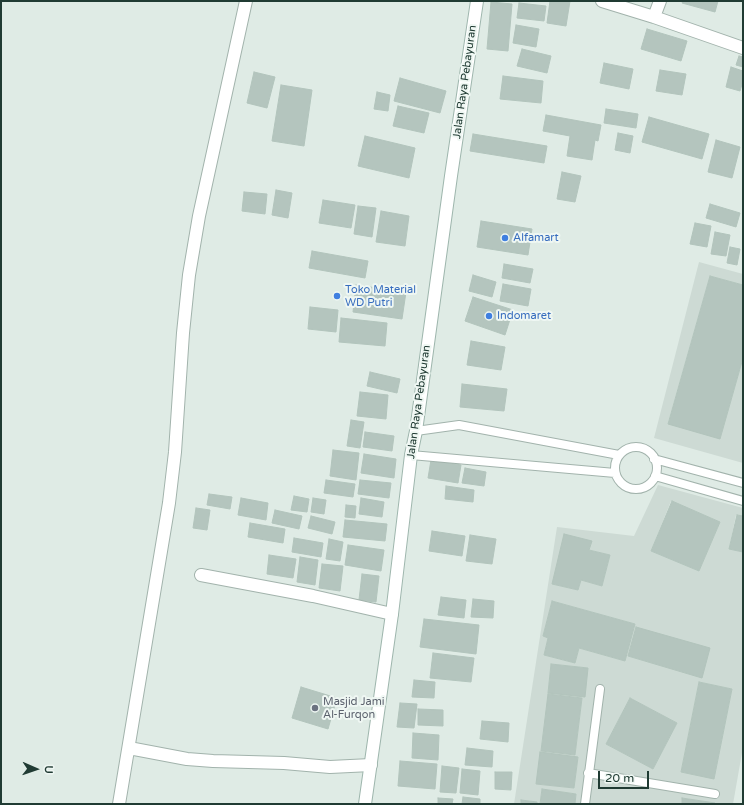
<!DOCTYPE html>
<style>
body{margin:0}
#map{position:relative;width:744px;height:805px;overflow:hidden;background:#dfebe5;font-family:"Varela Round",sans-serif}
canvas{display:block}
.frame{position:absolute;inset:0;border:2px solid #203b33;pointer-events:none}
.north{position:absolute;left:16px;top:749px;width:40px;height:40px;-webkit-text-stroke:3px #eff7f3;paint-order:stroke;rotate:92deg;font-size:11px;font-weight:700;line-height:16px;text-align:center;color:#203b33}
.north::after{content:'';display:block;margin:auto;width:14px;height:18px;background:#203b33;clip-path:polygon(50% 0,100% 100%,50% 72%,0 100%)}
.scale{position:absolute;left:598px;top:771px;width:51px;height:18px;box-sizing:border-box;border:2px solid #203b33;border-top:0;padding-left:5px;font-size:12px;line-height:14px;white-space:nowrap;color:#203b33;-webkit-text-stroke:3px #eff7f3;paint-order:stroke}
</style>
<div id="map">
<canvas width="744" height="805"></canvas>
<div class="frame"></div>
<div class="north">U</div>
<div class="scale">20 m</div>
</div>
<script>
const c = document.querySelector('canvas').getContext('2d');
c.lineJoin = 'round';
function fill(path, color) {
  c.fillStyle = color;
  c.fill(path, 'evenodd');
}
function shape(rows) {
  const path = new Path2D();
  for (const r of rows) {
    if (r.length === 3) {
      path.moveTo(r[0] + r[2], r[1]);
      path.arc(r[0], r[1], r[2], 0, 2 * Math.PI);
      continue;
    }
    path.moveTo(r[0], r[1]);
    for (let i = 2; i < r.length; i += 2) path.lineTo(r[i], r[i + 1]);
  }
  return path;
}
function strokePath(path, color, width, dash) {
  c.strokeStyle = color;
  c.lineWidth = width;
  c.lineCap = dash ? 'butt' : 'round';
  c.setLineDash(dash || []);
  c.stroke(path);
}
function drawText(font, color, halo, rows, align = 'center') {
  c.font = font + ' "Varela Round",sans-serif';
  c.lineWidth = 4;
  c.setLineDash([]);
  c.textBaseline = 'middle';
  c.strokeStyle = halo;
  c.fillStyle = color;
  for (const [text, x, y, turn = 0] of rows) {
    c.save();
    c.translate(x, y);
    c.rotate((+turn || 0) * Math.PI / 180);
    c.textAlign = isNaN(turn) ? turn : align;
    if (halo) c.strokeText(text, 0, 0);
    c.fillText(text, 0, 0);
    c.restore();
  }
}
fill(shape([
 [699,262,743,274,743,285,710,276,668,423,720,438,743,358,743,463,654,438],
 [658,485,743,508,743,516,736,515,729,549,743,552,743,747,733,804,715,804,714,803,683,798,682,804,575,804,576,794,542,789,540,804,537,804,537,802,522,800,521,804,514,804,557,527,634,536],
 [671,501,720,522,699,571,651,551],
 [591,542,589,550,610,555,602,586,581,580,578,590,552,584],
 [552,601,635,624,625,661,579,648,575,663,544,655,548,638,543,636],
 [636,627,701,677,628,656],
 [551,664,588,668,548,693],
 [699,682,732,689,714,778,681,772],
 [549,694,582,698,575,755,541,751],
 [630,698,677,723,653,769,606,744],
 [578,757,574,788,536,784]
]), '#cddad4');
const building = shape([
 [550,1,570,1,566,26,547,23,550,1],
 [683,1,718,1,715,12,682,3,683,1],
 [491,2,512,4,508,51,487,49,491,2],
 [519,3,546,6,544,21,517,18,519,3],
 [516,25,539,29,536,47,513,43,516,25],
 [647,29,687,41,681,61,641,49,647,29],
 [522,49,551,56,547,73,517,66,522,49],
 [739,56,743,57,743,67,736,65,739,56],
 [604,63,633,69,629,89,600,83,604,63],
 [731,67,743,71,743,81,740,91,726,87,731,67],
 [660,70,686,74,682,95,656,91,660,70],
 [254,72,275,77,267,108,247,103,254,72],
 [503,76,543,81,541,103,500,99,503,76],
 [400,78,446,91,440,113,394,101,400,78],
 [281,85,312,90,304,146,272,141,281,85],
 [377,92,390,95,388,111,374,109,377,92],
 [398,106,429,113,424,133,393,126,398,106],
 [606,109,638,114,636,128,604,123,606,109],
 [546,115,601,125,598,141,595,140,592,160,567,156,570,136,543,131,546,115],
 [649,117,709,134,702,159,642,142,649,117],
 [618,133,633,136,630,153,615,150,618,133],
 [473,134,547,146,544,163,470,151,473,134],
 [365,136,415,148,409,178,358,166,365,136],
 [716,140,740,147,732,178,708,172,716,140],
 [562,172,581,176,575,202,557,199,562,172],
 [276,190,292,193,288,218,272,215,276,190],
 [244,192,267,194,265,214,242,211,244,192],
 [323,200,355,205,351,228,319,223,323,200],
 [710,204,740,213,736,227,706,218,710,204],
 [358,206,376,208,372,237,354,234,358,206],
 [381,211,409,216,405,246,376,242,381,211],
 [481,221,532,229,528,255,477,247,481,221],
 [695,223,711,226,707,247,690,244,695,223],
 [715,232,730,235,726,256,711,254,715,232],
 [730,247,740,249,737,265,727,263,730,247],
 [312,251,368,261,365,278,309,268,312,251],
 [504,264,533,269,530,283,502,278,504,264],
 [473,275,496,282,492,297,469,291,473,275],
 [710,276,743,285,743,358,720,439,668,424,710,276],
 [503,284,531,289,528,306,500,301,503,284],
 [356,285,406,292,402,319,353,312,356,285],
 [473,297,513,310,505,335,465,321,473,297],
 [310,307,338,310,336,332,308,329,310,307],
 [341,318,387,323,385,346,339,342,341,318],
 [471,341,505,347,501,370,467,365,471,341],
 [370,372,400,379,397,393,367,386,370,372],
 [462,384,507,389,504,411,460,407,462,384],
 [360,392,388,395,386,419,357,416,360,392],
 [351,420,364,422,360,448,347,446,351,420],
 [365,432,394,436,392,451,363,447,365,432],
 [333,450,359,453,356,480,330,476,333,450],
 [364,454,396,459,394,478,361,473,364,454],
 [431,460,461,465,458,483,428,478,431,460],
 [465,468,486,472,484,486,462,483,465,468],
 [326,480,355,484,353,497,324,493,326,480],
 [360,480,391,483,389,498,358,494,360,480],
 [446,486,474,490,473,502,445,499,446,486],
 [209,494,232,497,230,509,207,505,209,494],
 [294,496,309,499,307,512,291,510,294,496],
 [241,498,268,503,266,520,238,515,241,498],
 [313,498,326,500,324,514,311,512,313,498],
 [361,498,384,502,382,517,359,514,361,498],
 [672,501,720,522,699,571,651,551,672,501],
 [346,505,356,506,355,518,345,517,346,505],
 [196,508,210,510,207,530,193,528,196,508],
 [275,510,302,516,299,529,272,523,275,510],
 [737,515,743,516,743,552,729,549,737,515],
 [311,516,335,522,332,534,308,528,311,516],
 [345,520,387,524,385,541,343,537,345,520],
 [250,523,285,529,283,543,248,537,250,523],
 [432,531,465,536,462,556,429,551,432,531],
 [564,534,592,541,589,550,610,555,602,586,581,580,578,590,552,584,564,534],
 [470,535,496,539,492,564,466,561,470,535],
 [294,538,323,543,321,557,292,552,294,538],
 [329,539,343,542,340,561,326,559,329,539],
 [348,545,384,550,381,571,345,565,348,545],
 [269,555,296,559,293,578,267,574,269,555],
 [300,557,318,560,315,585,297,582,300,557],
 [322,564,343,566,340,591,319,588,322,564],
 [362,574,379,576,376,602,359,600,362,574],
 [441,597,466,600,464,618,438,615,441,597],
 [473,599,494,601,493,618,471,617,473,599],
 [552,601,635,624,625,661,579,648,575,663,544,655,548,638,543,636,552,601],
 [424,619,479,625,476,654,420,647,424,619],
 [636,627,710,648,702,678,628,656,636,627],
 [433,653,474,658,471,682,430,678,433,653],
 [551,664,588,668,585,697,548,693,551,664],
 [414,680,435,682,434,698,412,697,414,680],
 [699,682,732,689,714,779,681,772,699,682],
 [301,687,337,698,328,729,292,718,301,687],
 [548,694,582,698,575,755,541,751,548,694],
 [630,698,677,723,653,769,606,744,630,698],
 [400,703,417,704,414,728,397,727,400,703],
 [418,709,443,710,443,726,418,725,418,709],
 [482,721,509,723,508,742,480,739,482,721],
 [413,733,439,735,438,760,412,758,413,733],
 [467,748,493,751,492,767,465,765,467,748],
 [540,752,578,757,574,788,536,784,540,752],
 [400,761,437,764,435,789,398,786,400,761],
 [442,766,459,768,456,793,440,792,442,766],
 [462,769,480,771,478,795,460,793,462,769],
 [495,772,512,772,511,790,495,789,495,772],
 [542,789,576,794,575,804,540,804,542,789],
 [463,797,480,799,480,804,462,804,463,797],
 [438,798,453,799,452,804,438,804,438,798],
 [682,798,715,803,715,804,682,804,682,798],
 [521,800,537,802,537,804,521,804,521,800]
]);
fill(building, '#b4c5be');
strokePath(building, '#b2c4bc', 1);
const lane = shape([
 [416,431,459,425,619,455],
 [636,468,21],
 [411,455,615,473],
 [654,459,743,483],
 [655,476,743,501],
 [588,773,715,794],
 [585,804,600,689]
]);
const street = shape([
 [602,1,654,17,743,48],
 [654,17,660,1],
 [201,575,313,596,392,614],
 [129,748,187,759,213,761,284,763,330,767,371,765],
 [119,804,169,503,175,452,183,333,189,275,199,216,246,1]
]);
const secondary = shape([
 [365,804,392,614,411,455,416,431,451,176,477,1]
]);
strokePath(lane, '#a2b3ac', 10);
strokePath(street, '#a2b3ac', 14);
strokePath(secondary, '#9eb6ad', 14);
strokePath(lane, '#fff', 8);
strokePath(street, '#fff', 12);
strokePath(secondary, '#fff', 12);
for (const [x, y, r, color] of [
 [505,238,4,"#3f7fe0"],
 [337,296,4,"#3f7fe0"],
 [489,316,4,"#3f7fe0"],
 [315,708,4,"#6b7280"]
]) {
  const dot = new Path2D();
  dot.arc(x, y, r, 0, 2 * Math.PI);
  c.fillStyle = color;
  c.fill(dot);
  strokePath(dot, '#eff7f3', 1.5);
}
drawText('11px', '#203b33', '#eff7f3', [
 ["Jalan Raya Pebayuran",465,82,-82],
 ["Jalan Raya Pebayuran",419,402,-82]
]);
drawText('11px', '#366cbe', '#eff7f3', [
 ["Alfamart",513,238],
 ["Toko Material",345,290],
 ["WD Putri",345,303],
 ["Indomaret",497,316]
], 'left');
drawText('11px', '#5b616d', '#eff7f3', [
 ["Masjid Jami",323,702],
 ["Al-Furqon",323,715]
], 'left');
</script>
